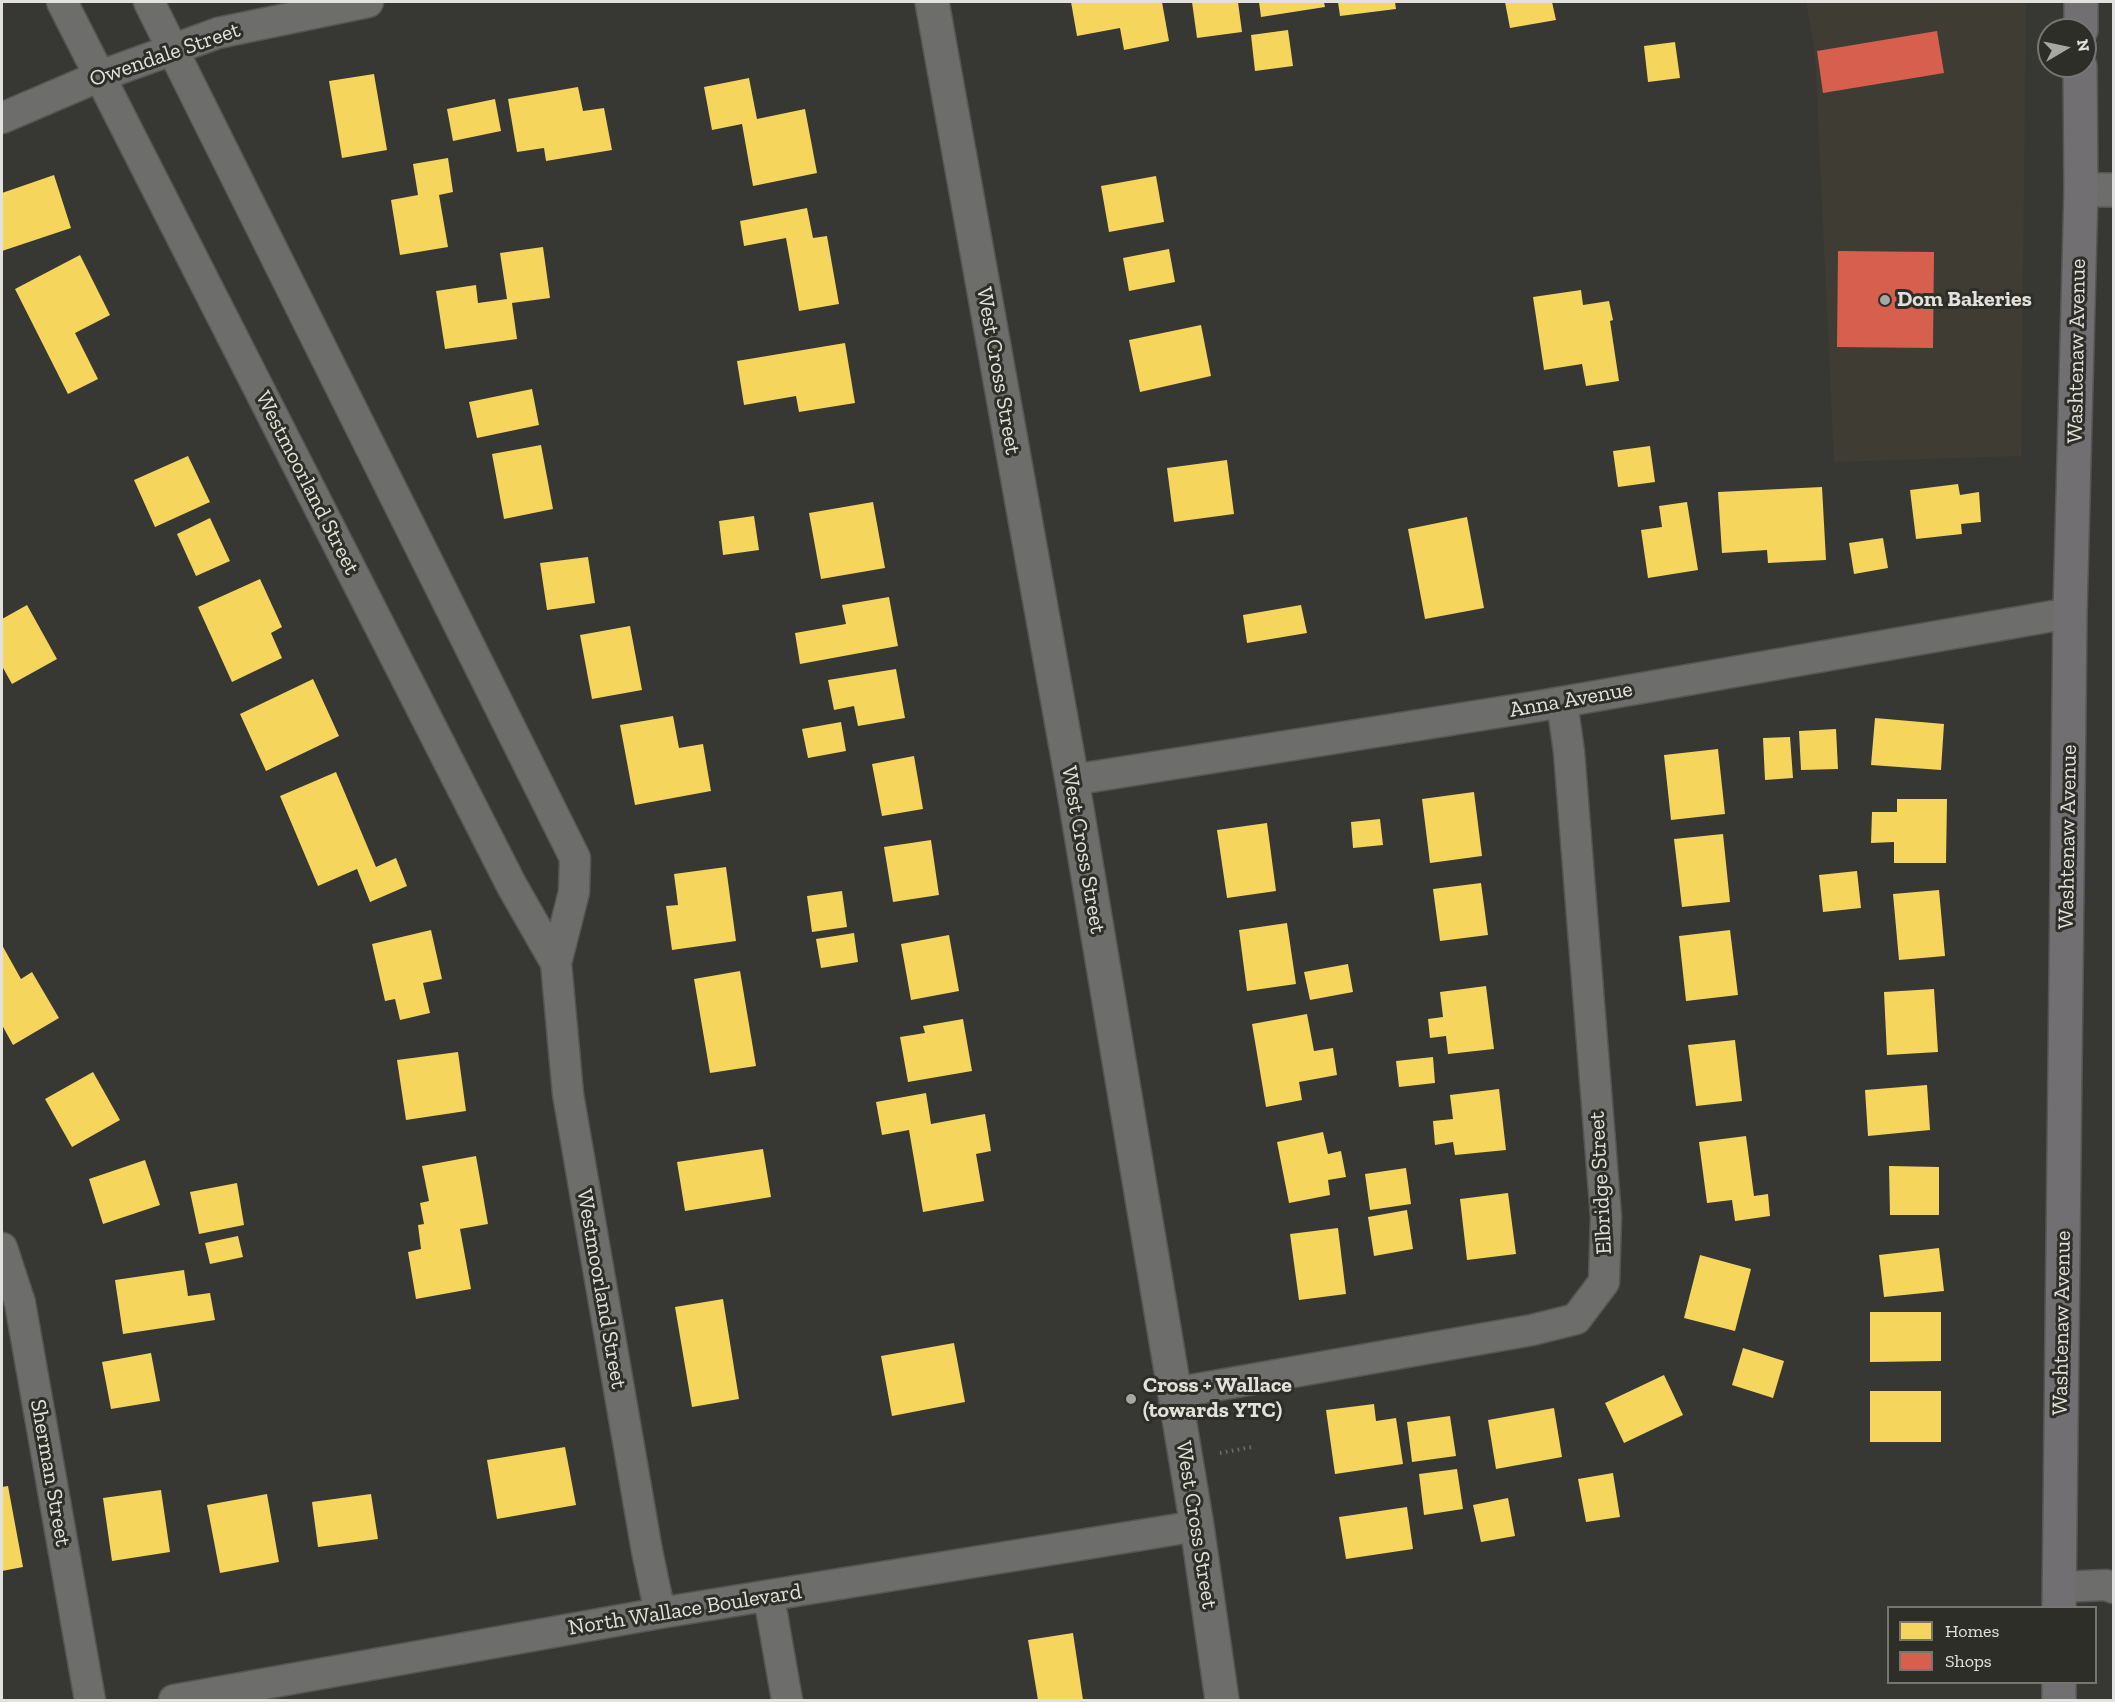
<!DOCTYPE html>
<style>
body{margin:0}
#map{position:relative;width:2115px;height:1702px;overflow:hidden;background:#373734;font-family:"Zilla Slab",serif}
canvas{display:block}
.frame{position:absolute;inset:0;border:3px solid #e2e1de;pointer-events:none}
.legend{position:absolute;left:1887px;top:1606px;width:210px;height:78px;box-sizing:border-box;background:#2e2e29;border:2px solid #767671;margin:0;padding:8px 10px;list-style:none;font-size:18px;color:#e2e1de}
.legend li{display:flex;align-items:center;gap:12px;height:30px}
.legend b{width:30px;border:2px solid #767671}
.north{position:absolute;left:2037px;top:18px;width:60px;height:60px;box-sizing:border-box;background:#2e2e29;border:2px solid #767671;border-radius:50%;rotate:81deg;font-size:16px;font-weight:700;line-height:24px;text-align:center;color:#e2e1de}
.north::after{content:'';display:block;margin:auto;width:21px;height:27px;background:#a6a6a2;clip-path:polygon(50% 0,100% 100%,50% 72%,0 100%)}
</style>
<div id="map">
<canvas width="2115" height="1702"></canvas>
<div class="frame"></div>
<ul class="legend">
<li><b style="height:16px;background:#f6d55c"></b>Homes</li>
<li><b style="height:16px;background:#d6604d"></b>Shops</li>
</ul>
<div class="north">N</div>
</div>
<script>
const c = document.querySelector('canvas').getContext('2d');
c.lineJoin = 'round';
function fill(path, color) {
  c.fillStyle = color;
  c.fill(path, 'evenodd');
}
function shape(rows) {
  const path = new Path2D();
  for (const r of rows) {
    path.moveTo(r[0], r[1]);
    for (let i = 2; i < r.length; i += 2) path.lineTo(r[i], r[i + 1]);
  }
  return path;
}
function strokePath(path, color, width, dash) {
  c.strokeStyle = color;
  c.lineWidth = width;
  c.lineCap = dash ? 'butt' : 'round';
  c.setLineDash(dash || []);
  c.stroke(path);
}
function drawText(font, color, halo, rows, align = 'center') {
  c.font = font + ' "Zilla Slab",serif';
  c.lineWidth = 6;
  c.setLineDash([]);
  c.textBaseline = 'middle';
  c.strokeStyle = halo;
  c.fillStyle = color;
  for (const [text, x, y, turn = 0] of rows) {
    c.save();
    c.translate(x, y);
    c.rotate((+turn || 0) * Math.PI / 180);
    c.textAlign = isNaN(turn) ? turn : align;
    if (halo) c.strokeText(text, 0, 0);
    c.fillText(text, 0, 0);
    c.restore();
  }
}
fill(shape([
 [1806,2,2026,2,2021,456,1834,462,1815,54]
]), '#3f3d33');
fill(shape([
 [1071,2,1162,2,1169,41,1124,50,1120,28,1077,36],
 [1192,2,1238,2,1242,32,1197,38],
 [1259,2,1324,2,1325,7,1261,17],
 [1338,2,1395,2,1396,9,1340,16],
 [1505,2,1552,2,1556,20,1510,28],
 [1288,30,1293,66,1255,71,1251,35],
 [1675,42,1680,78,1648,82,1644,46],
 [374,74,387,150,342,158,329,81],
 [749,78,757,119,805,109,817,173,753,186,742,124,712,130,704,87],
 [578,87,583,111,604,108,612,150,546,161,544,148,517,152,508,99],
 [495,99,501,131,453,141,447,109],
 [448,158,453,192,439,195,448,247,400,255,391,200,418,195,413,164],
 [54,175,71,228,2,251,2,193],
 [1156,176,1164,222,1109,232,1101,186],
 [807,208,813,238,827,236,839,304,799,311,786,238,744,246,740,221],
 [543,247,550,298,512,303,517,339,445,349,436,291,476,285,478,303,507,299,500,253],
 [1169,249,1175,282,1129,291,1123,258],
 [80,255,110,315,75,333,98,379,68,394,15,289],
 [1581,290,1583,305,1609,301,1613,320,1610,321,1619,381,1586,386,1582,364,1544,370,1533,297],
 [1201,325,1211,376,1140,392,1129,340],
 [845,343,855,403,799,412,796,396,744,405,737,361],
 [532,389,539,425,477,438,469,402],
 [541,445,553,509,504,519,492,454],
 [1650,446,1655,482,1618,487,1613,451],
 [188,456,210,502,155,527,134,480],
 [1227,460,1234,514,1174,522,1167,468],
 [1958,484,1960,495,1979,492,1981,522,1961,524,1962,534,1916,539,1910,490],
 [1822,487,1826,560,1768,563,1767,550,1722,553,1718,492],
 [873,502,885,568,821,579,809,513],
 [1687,502,1698,570,1648,578,1641,530,1662,527,1659,506],
 [754,516,759,550,723,555,719,521],
 [1467,517,1484,608,1425,619,1408,529],
 [210,518,230,561,196,576,177,534],
 [1883,538,1888,568,1854,574,1849,543],
 [588,557,595,603,547,610,540,563],
 [260,579,282,627,271,633,282,658,232,682,198,607],
 [889,597,898,646,800,664,795,633,846,624,842,605],
 [27,605,57,659,12,684,2,666,2,619],
 [1301,605,1307,633,1247,643,1243,615],
 [630,626,642,690,592,699,580,635],
 [896,669,905,718,858,726,854,706,834,710,828,680],
 [313,679,339,736,266,771,240,714],
 [673,716,679,748,703,744,711,791,635,805,620,725],
 [1875,718,1944,724,1941,770,1871,765],
 [841,722,846,751,808,758,802,729],
 [1836,729,1838,769,1801,770,1799,731],
 [1790,737,1793,778,1765,780,1763,738],
 [1718,749,1725,814,1671,820,1664,755],
 [914,756,923,809,882,816,872,764],
 [336,772,376,867,396,858,407,886,370,902,357,869,318,886,280,796],
 [1474,792,1482,856,1430,863,1422,799],
 [1897,799,1947,799,1946,863,1894,863,1894,842,1871,843,1872,812,1897,812],
 [1380,819,1383,845,1353,848,1351,822],
 [1267,823,1276,891,1227,898,1217,830],
 [1723,834,1730,902,1682,907,1674,839],
 [931,840,939,895,893,902,884,847],
 [726,867,736,941,672,950,666,906,678,905,674,874],
 [1857,871,1861,908,1823,912,1819,875],
 [1481,883,1488,935,1440,941,1433,889],
 [1939,890,1945,956,1899,960,1893,894],
 [842,891,847,927,812,932,807,896],
 [1287,923,1296,984,1247,991,1239,930],
 [431,930,442,979,423,983,430,1013,400,1020,395,999,385,1001,372,944],
 [1730,930,1738,995,1686,1001,1679,936],
 [854,933,858,962,821,968,816,939],
 [949,935,959,991,911,1000,901,944],
 [2,945,21,979,32,972,59,1018,13,1045,2,1025],
 [1348,964,1353,992,1310,1000,1304,972],
 [740,971,756,1066,710,1073,694,979],
 [1486,986,1494,1049,1448,1054,1446,1036,1430,1038,1428,1019,1443,1017,1440,992],
 [1934,989,1938,1052,1887,1055,1884,992],
 [1307,1014,1314,1051,1333,1048,1337,1075,1299,1082,1302,1100,1266,1107,1252,1024],
 [963,1019,972,1071,908,1082,900,1037,925,1033,923,1026],
 [1735,1040,1742,1101,1696,1106,1688,1045],
 [458,1052,466,1111,406,1120,397,1060],
 [1433,1057,1435,1083,1399,1087,1396,1061],
 [93,1072,120,1120,72,1147,45,1099],
 [1927,1085,1930,1130,1868,1136,1865,1090],
 [1499,1089,1506,1150,1455,1155,1453,1142,1435,1145,1433,1121,1453,1119,1450,1095],
 [926,1093,931,1124,985,1114,991,1151,976,1154,984,1201,923,1212,909,1130,882,1135,876,1102],
 [1323,1132,1328,1154,1341,1151,1346,1177,1328,1180,1330,1195,1289,1203,1277,1142],
 [1746,1136,1754,1196,1768,1194,1770,1216,1735,1221,1732,1200,1707,1203,1699,1142],
 [763,1149,771,1197,685,1211,677,1162],
 [476,1156,488,1224,460,1229,471,1289,416,1299,408,1252,421,1249,418,1225,424,1224,420,1203,429,1201,422,1166],
 [145,1160,160,1205,103,1224,89,1179],
 [1889,1166,1939,1167,1939,1215,1890,1215],
 [1406,1168,1411,1204,1370,1210,1365,1174],
 [237,1183,244,1225,199,1234,190,1192],
 [1508,1193,1516,1254,1467,1260,1460,1199],
 [1407,1210,1413,1249,1374,1256,1368,1217],
 [1338,1228,1346,1294,1299,1300,1290,1234],
 [238,1236,243,1257,210,1264,205,1243],
 [1939,1248,1944,1291,1884,1297,1879,1255],
 [1700,1255,1751,1269,1735,1331,1684,1318],
 [184,1270,188,1296,210,1293,215,1320,123,1334,115,1280],
 [723,1299,739,1399,692,1407,675,1307],
 [1870,1312,1941,1312,1941,1361,1870,1362],
 [954,1343,965,1402,892,1416,881,1356],
 [1743,1348,1784,1361,1773,1398,1732,1385],
 [151,1353,160,1401,111,1409,102,1362],
 [1664,1375,1683,1415,1624,1443,1605,1403],
 [1870,1391,1941,1391,1941,1442,1870,1442],
 [1374,1404,1376,1421,1396,1418,1403,1464,1335,1474,1326,1410],
 [1554,1408,1562,1457,1496,1469,1488,1420],
 [1450,1416,1456,1456,1412,1462,1407,1422],
 [565,1447,576,1505,497,1519,487,1460],
 [1457,1469,1463,1509,1424,1515,1419,1474],
 [1613,1473,1620,1517,1586,1522,1578,1479],
 [8,1486,23,1567,2,1571,2,1487],
 [161,1490,170,1552,112,1561,103,1498],
 [267,1494,279,1562,220,1573,207,1505],
 [371,1494,378,1539,318,1547,312,1502],
 [1508,1498,1515,1536,1481,1542,1473,1505],
 [1407,1507,1413,1549,1346,1559,1339,1517],
 [1073,1633,1083,1700,1038,1700,1028,1640]
]), '#f6d55c');
fill(shape([
 [1937,31,1944,73,1823,93,1817,51],
 [1838,251,1934,252,1933,348,1837,347]
]), '#d6604d');
const street = shape([
 [62,2,512,886,556,963,574,892,575,858,149,2],
 [2,118,100,76,218,33,368,2],
 [1072,780,1539,706,2070,613],
 [556,963,568,1094,647,1551,660,1613],
 [2,1248,20,1303,90,1700],
 [1174,1393,1532,1330,1576,1319,1604,1282,1606,1217,1569,752,1562,702],
 [2059,1587,2106,1585,2114,1588],
 [769,1597,787,1700],
 [174,1700,660,1613,1197,1526]
]);
const secondary = shape([
 [932,2,1072,780,1197,1526,1222,1700],
 [2081,190,2114,190]
]);
const primary = shape([
 [2081,30,2081,2],
 [2059,1608,2070,613,2081,190,2080,66],
 [2059,1682,2059,1700]
]);
strokePath(street, '#555553', 33);
strokePath(secondary, '#555553', 36);
strokePath(primary, '#555553', 36);
strokePath(shape([
 [1220,1453,1252,1447],
 [1600,1699,1600,1700]
]), '#6d6d6b', 4, [1.5, 4.5]);
strokePath(street, '#6d6d6b', 30);
strokePath(secondary, '#6d6d6b', 33);
strokePath(primary, '#716f72', 33);
for (const [x, y, r, color] of [
 [1885,300,6,"#a6a6a2"],
 [1131,1399,6,"#a6a6a2"]
]) {
  const dot = new Path2D();
  dot.arc(x, y, r, 0, 2 * Math.PI);
  c.fillStyle = color;
  c.fill(dot);
  strokePath(dot, '#2e2e29', 2);
}
drawText('22px', '#e2e1de', '#2e2e29', [
 ["Owendale Street",165,55,-19],
 ["Washtenaw Avenue",2077,351,-89],
 ["West Cross Street",998,371,80],
 ["Westmoorland Street",307,483,63],
 ["Anna Avenue",1571,700,-10],
 ["Washtenaw Avenue",2068,837,-89],
 ["West Cross Street",1083,850,80],
 ["Elbridge Street",1601,1183,-93],
 ["Westmoorland Street",601,1289,80],
 ["Washtenaw Avenue",2062,1323,-89],
 ["Sherman Street",50,1473,80],
 ["West Cross Street",1196,1525,81],
 ["North Wallace Boulevard",685,1610,-9]
]);
drawText('bold 22px', '#e2e1de', '#2e2e29', [
 ["Dom Bakeries",1897,300],
 ["Cross + Wallace",1143,1386],
 ["(towards YTC)",1143,1411]
], 'left');
</script>
